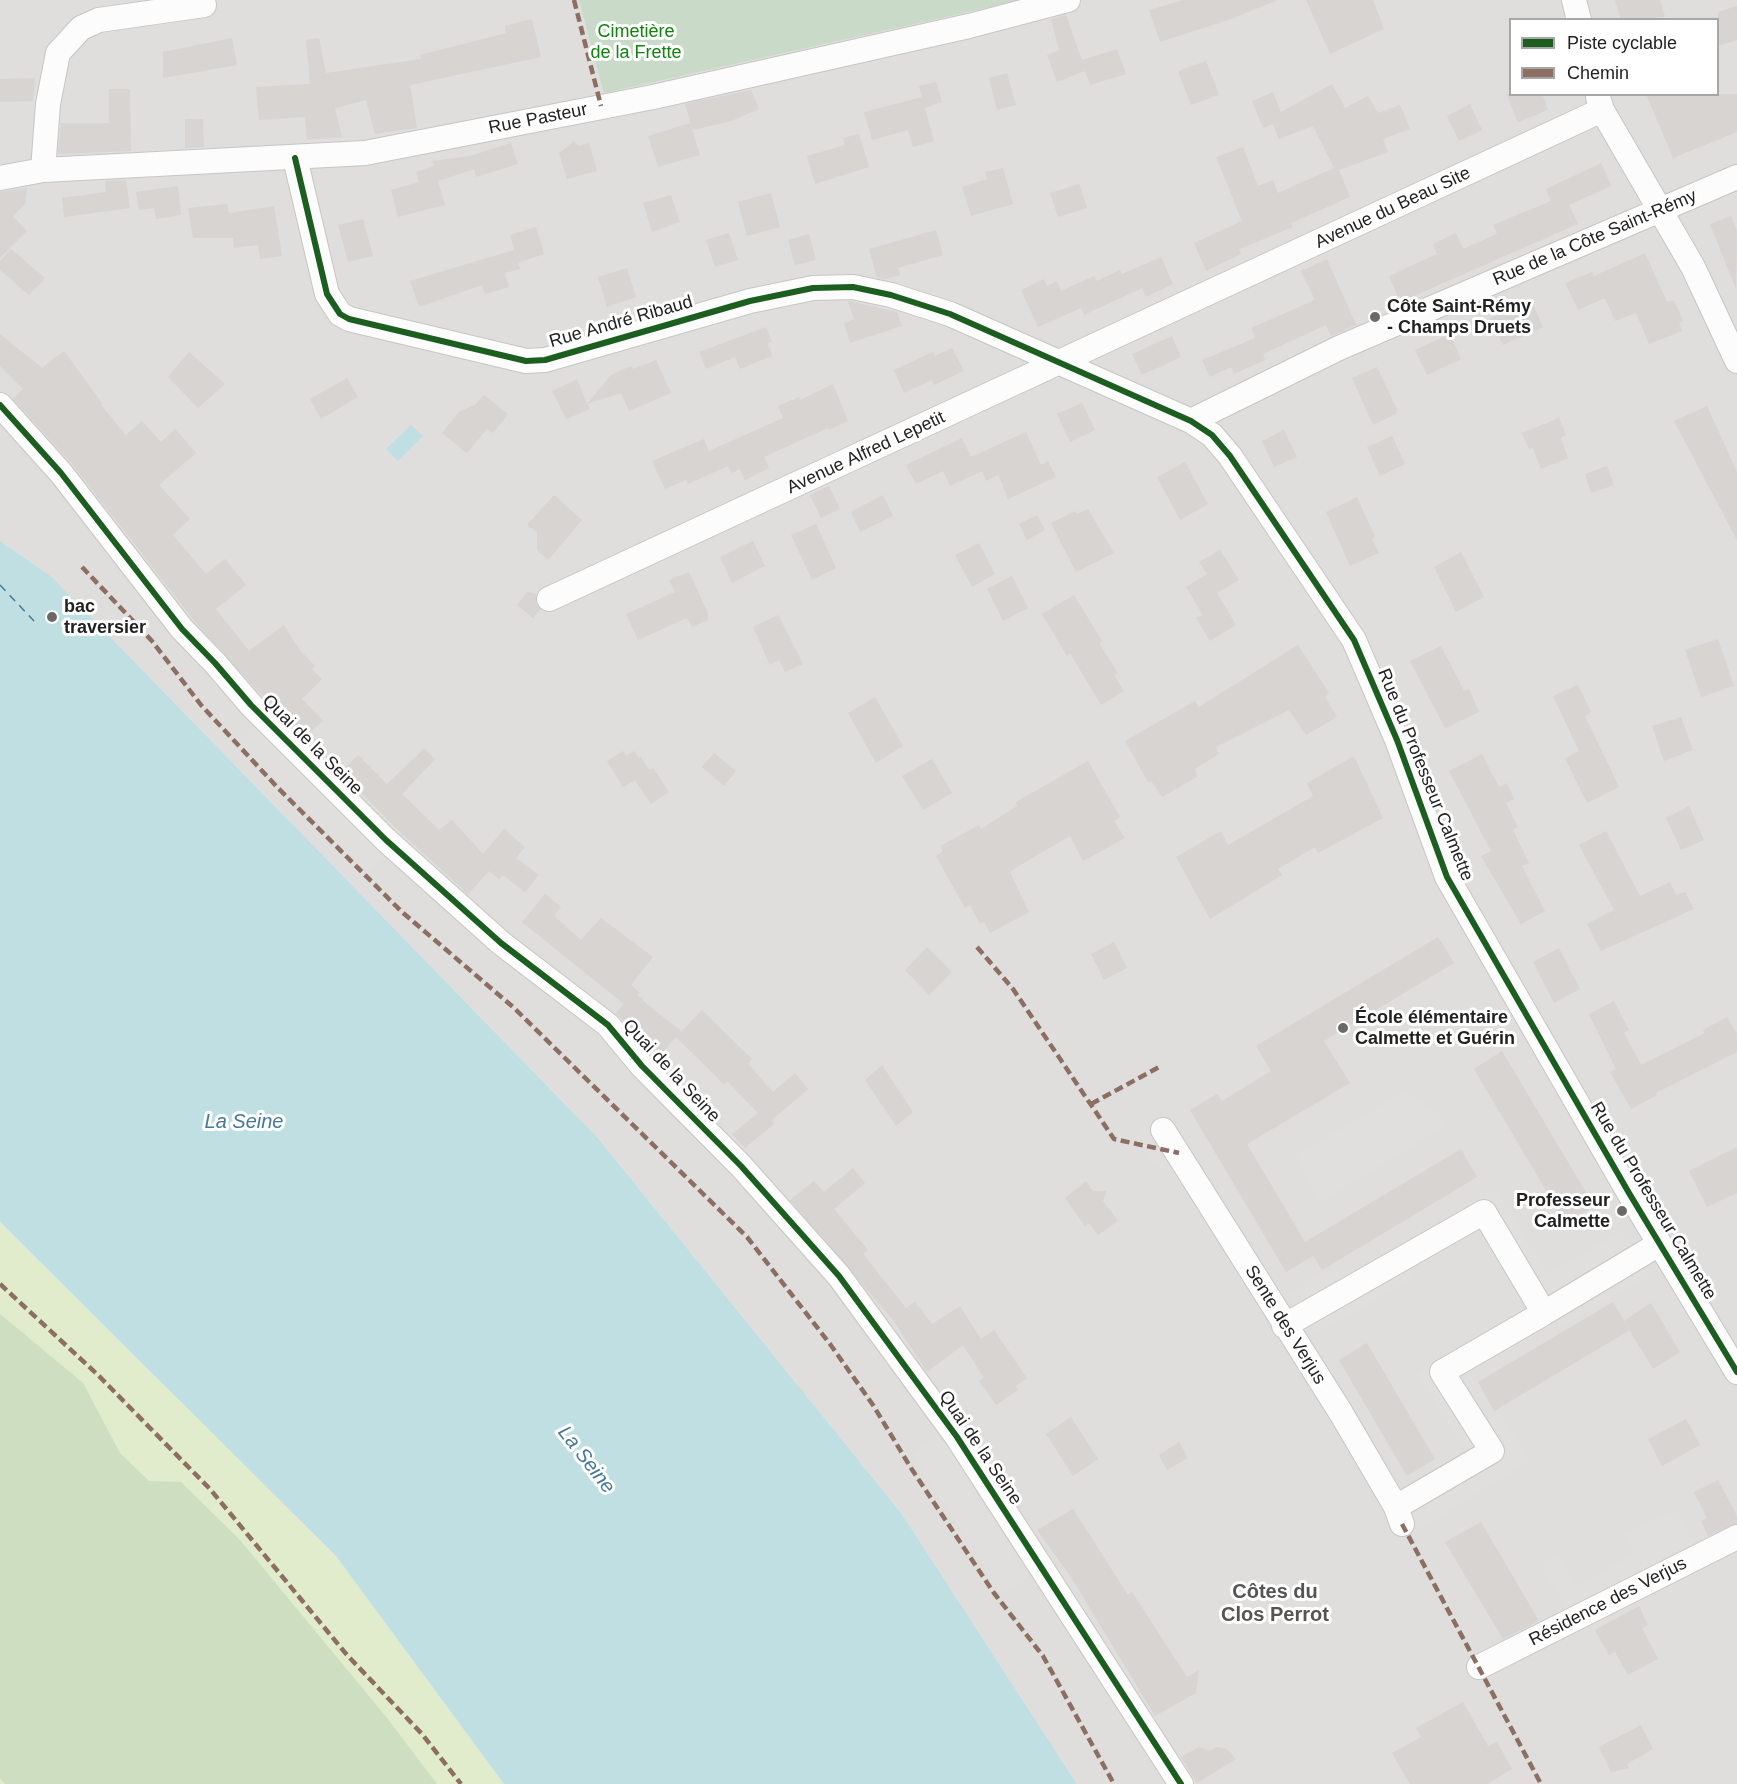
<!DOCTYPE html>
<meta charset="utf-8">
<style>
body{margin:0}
#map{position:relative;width:1737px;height:1784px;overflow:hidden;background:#f0eeeb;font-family:Helvetica,sans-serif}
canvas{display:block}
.legend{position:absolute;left:1509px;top:18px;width:210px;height:78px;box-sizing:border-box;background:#fff;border:2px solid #a7a7a7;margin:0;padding:8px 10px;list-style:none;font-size:18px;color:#222}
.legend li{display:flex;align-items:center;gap:12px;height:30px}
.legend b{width:30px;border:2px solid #a7a7a7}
</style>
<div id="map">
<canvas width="1737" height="1784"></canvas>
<ul class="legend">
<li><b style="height:8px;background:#1b5e20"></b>Piste cyclable</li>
<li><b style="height:8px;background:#8d6e63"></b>Chemin</li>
</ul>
</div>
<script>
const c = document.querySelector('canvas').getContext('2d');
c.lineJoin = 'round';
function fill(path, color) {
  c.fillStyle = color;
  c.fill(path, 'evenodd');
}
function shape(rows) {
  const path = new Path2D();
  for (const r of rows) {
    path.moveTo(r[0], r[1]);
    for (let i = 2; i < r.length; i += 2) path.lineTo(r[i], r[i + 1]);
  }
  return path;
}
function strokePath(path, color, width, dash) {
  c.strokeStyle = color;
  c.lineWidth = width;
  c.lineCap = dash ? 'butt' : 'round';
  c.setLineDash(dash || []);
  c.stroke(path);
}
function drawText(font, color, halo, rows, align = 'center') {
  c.font = font + ' Helvetica,sans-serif';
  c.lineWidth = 6;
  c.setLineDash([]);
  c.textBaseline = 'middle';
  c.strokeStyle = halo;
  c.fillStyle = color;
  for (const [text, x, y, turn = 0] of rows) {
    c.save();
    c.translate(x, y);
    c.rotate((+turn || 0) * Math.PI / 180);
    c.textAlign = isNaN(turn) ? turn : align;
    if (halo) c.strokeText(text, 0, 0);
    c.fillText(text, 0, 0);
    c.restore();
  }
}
fill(shape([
 [0,0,1737,0,1737,1784,1077,1784,902,1514,598,1138,51,576,0,541],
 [1510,20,1718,20,1718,94,1510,94]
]), '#dfdedc');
fill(shape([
 [0,1222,336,1556,504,1784,0,1784]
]), '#e0eccb');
fill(shape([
 [0,1314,83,1383,120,1453,149,1481,181,1482,240,1540,387,1718,437,1784,5,1784,0,1778]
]), '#cedec1');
fill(shape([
 [579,0,1022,0,604,93]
]), '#cadac8');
fill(shape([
 [255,724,385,855,369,872,238,741],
 [1403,1092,1441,1114,1446,1126,1321,1202,1295,1156],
 [1171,1115,1267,1298,1259,1306,1198,1197,1147,1157,1136,1132],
 [1497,1189,1548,1274,1622,1231,1652,1275,1559,1328,1481,1198],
 [1405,1265,1414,1279,1314,1334,1288,1294,1321,1273],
 [1432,1363,1485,1420,1499,1412,1530,1460,1419,1531,1410,1513,1478,1471,1416,1373],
 [941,1434,1028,1578,1001,1595,912,1454],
 [1677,1510,1695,1545,1567,1609,1540,1565,1559,1555,1577,1585,1634,1554,1624,1533]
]), '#e0dfde');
fill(shape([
 [411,425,423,436,398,461,386,449],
 [0,541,51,576,598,1138,902,1514,1077,1784,504,1784,336,1556,0,1222]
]), '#c0dfe2');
strokePath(shape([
 [0,585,34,621]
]), '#467899', 1.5, [8, 6]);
fill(shape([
 [1184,0,1276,0,1276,1,1228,20,1160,42,1149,10],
 [1306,0,1373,0,1384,29,1330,54],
 [1615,0,1660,0,1665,17,1621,20],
 [1737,6,1737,40,1718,46,1718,12],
 [1066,15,1082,60,1117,49,1126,74,1090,85,1085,71,1057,82,1047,55,1059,50,1051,19],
 [532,19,541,57,410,85,417,128,375,134,366,100,335,108,342,137,307,140,305,117,259,120,256,87,310,84,306,40,319,38,326,73,421,59,420,55,506,33,505,26],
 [232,38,237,65,163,78,163,52],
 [1206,61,1219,95,1191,105,1178,71],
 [1007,73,1016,105,997,110,989,78],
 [35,78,33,101,0,102,0,79],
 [936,82,942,102,925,108,934,141,913,147,908,130,872,140,864,112,922,97,919,86],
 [1332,84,1345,108,1368,96,1378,113,1400,105,1410,129,1383,139,1388,152,1339,170,1350,197,1291,223,1293,227,1239,249,1241,254,1206,271,1194,243,1242,221,1216,157,1243,147,1258,186,1273,180,1278,193,1334,168,1313,126,1279,139,1273,124,1263,128,1252,101,1273,92,1281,112],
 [109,89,130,89,131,151,58,154,61,123,109,123],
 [751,90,759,109,731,121,693,130,685,104],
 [1506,94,1542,94,1548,110,1518,122],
 [1646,94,1737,94,1737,132,1673,158],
 [1470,104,1482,130,1459,141,1447,116],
 [185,119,203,119,204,147,185,148],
 [690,123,700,155,658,167,648,136],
 [859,134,869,167,815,184,807,156,845,145,843,138],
 [574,141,579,146,589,143,597,171,567,179,559,153],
 [511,143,518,164,476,177,474,169,438,181,445,205,398,217,391,190,419,182,416,172,434,166,432,161,470,156],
 [1601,163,1611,186,1569,205,1578,224,1400,302,1389,276,1437,254,1433,244,1456,233,1463,249,1497,234,1493,225,1551,201,1546,189],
 [1003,168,1013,204,971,216,962,187,987,179,985,172],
 [126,180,130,208,64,217,62,198,106,192,105,181],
 [1079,184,1087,208,1058,217,1050,193],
 [178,186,181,215,156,219,154,208,139,210,136,192],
 [27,188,25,204,13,216,27,231,0,258,0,192],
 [771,193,780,227,747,236,738,202],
 [671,195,680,222,652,232,643,203],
 [227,204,229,213,274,206,282,256,260,259,258,245,234,248,233,238,193,238,188,208],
 [1731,216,1737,231,1736,289,1710,224],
 [363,219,373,256,348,262,338,225],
 [536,227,544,254,518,263,510,235],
 [936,230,943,255,898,268,900,275,885,279,877,278,869,249],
 [729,233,738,260,715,267,706,240],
 [809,234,816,260,795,265,788,240],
 [11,249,45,278,29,295,0,270,0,261],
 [514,250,520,269,505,273,509,287,485,294,482,285,419,307,410,281],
 [1645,253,1667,302,1674,300,1683,321,1679,322,1682,331,1649,344,1636,313,1615,321,1605,298,1578,310,1565,283,1592,272,1594,276],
 [1161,257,1173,284,1146,297,1142,288,1084,315,1081,308,1038,327,1021,290,1044,279,1047,286,1057,281,1061,291,1094,276,1097,281,1120,270,1122,274],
 [1327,259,1356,325,1331,336,1326,325,1263,354,1265,360,1234,374,1231,367,1210,377,1202,360,1255,338,1251,328,1315,300,1301,271],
 [627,268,636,297,607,307,598,277],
 [1531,300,1543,327,1503,345,1490,318],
 [848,301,897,312,902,326,850,343,844,323,854,319],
 [766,327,772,342,768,343,772,356,740,369,735,357,706,369,699,352],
 [0,334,42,368,64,351,102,403,101,405,126,435,142,421,161,442,175,429,196,453,159,485,190,519,173,535,206,574,225,559,246,585,216,609,249,651,284,625,299,649,315,666,312,669,322,679,302,699,323,721,305,736,255,688,197,624,72,464,13,399,23,389,0,366],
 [1450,334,1461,359,1427,375,1415,350],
 [1172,336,1181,357,1142,375,1132,354],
 [952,348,964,371,934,385,932,380,904,393,894,370,933,352,935,356],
 [189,352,225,384,198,408,168,377],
 [656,360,671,393,629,411,621,393,587,404,590,409,566,419,552,391,577,379,587,404,611,375,631,366,633,369],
 [1377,367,1397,409,1396,414,1373,425,1352,378],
 [347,378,358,397,321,419,310,399],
 [833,384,848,421,829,430,828,428,764,457,769,468,745,480,740,469,731,473,728,466,688,484,686,480,665,489,652,461,704,439,709,451,783,418,778,406,799,397,800,400],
 [484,395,508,414,493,433,487,429,467,453,442,433,460,411,475,405],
 [1082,403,1095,430,1070,442,1057,414],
 [1707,406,1737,472,1737,540,1674,421],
 [1559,418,1566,435,1561,438,1568,458,1541,469,1533,448,1529,449,1522,433],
 [1284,430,1297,457,1274,467,1262,441],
 [1026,432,1041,465,1048,461,1056,477,1008,499,1002,485,1005,483,1003,485,998,475,986,481,982,471,950,486,943,471,916,484,906,465,962,438,971,457],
 [1392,436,1405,464,1380,476,1367,447],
 [1185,462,1208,504,1180,520,1157,477],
 [1607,466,1614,485,1591,493,1585,474],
 [829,486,840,509,821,518,810,495],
 [554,495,582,520,548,560,537,550,537,532,527,525],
 [883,495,893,516,860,532,851,512],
 [1357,497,1375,537,1372,539,1379,553,1350,566,1326,512],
 [1088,509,1114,553,1076,572,1051,523,1075,511,1077,514],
 [1037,515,1045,530,1027,540,1019,524],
 [816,524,836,568,812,580,791,535],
 [753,541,765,566,732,583,720,557],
 [979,543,995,574,972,587,955,555],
 [1220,550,1239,580,1217,593,1236,625,1210,641,1196,618,1203,615,1186,587,1207,574,1199,562],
 [1461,552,1484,597,1456,612,1434,567],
 [689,572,708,613,708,620,692,627,687,618,638,640,626,614,675,592,669,580],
 [1012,576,1028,608,1003,621,987,589],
 [527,592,536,594,536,604,540,609,533,618,517,605],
 [1074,595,1102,641,1099,643,1118,673,1114,675,1124,691,1101,705,1070,653,1067,656,1042,614],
 [778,615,803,664,785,672,779,660,770,665,753,627],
 [1718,639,1734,686,1701,697,1685,650],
 [1298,645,1329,693,1325,697,1337,717,1306,735,1289,710,1216,747,1219,754,1195,769,1197,777,1162,797,1152,782,1148,782,1125,741,1195,701,1199,707],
 [1441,646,1464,691,1469,689,1479,712,1445,728,1410,661],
 [1578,685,1591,712,1585,716,1619,787,1587,803,1565,758,1579,751,1553,696],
 [875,697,903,746,876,763,848,713],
 [1681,717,1693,750,1664,761,1652,726],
 [424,749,435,759,402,794,439,830,452,820,483,854,504,829,525,847,516,858,539,875,525,892,503,875,499,879,489,871,468,894,398,830,341,772,358,755,387,784],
 [623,751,626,756,634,751,639,758,640,756,649,770,653,768,669,792,651,804,635,780,623,787,607,761],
 [714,753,736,771,724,786,702,767],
 [1482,754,1499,787,1507,783,1514,799,1506,803,1518,827,1513,830,1529,863,1522,866,1545,911,1521,924,1481,856,1491,851,1449,771],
 [1354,756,1383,818,1318,853,1315,847,1278,869,1282,875,1210,919,1176,857,1221,831,1228,845,1313,796,1307,783],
 [932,759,952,793,923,810,902,776],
 [1088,761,1120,817,1114,821,1125,838,1083,861,1070,836,1017,867,1010,872,1029,912,990,933,984,922,980,924,970,905,965,908,936,856,943,851,940,846,979,825,981,829,1017,806,1016,802],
 [1689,806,1704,840,1681,850,1666,818],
 [1606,831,1640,896,1670,882,1676,895,1685,892,1694,909,1601,951,1587,924,1614,910,1579,845],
 [545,894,561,907,554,916,581,940,601,918,653,957,631,985,640,993,638,995,649,1006,681,1031,658,1058,616,1013,624,1004,522,922],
 [1438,937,1454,963,1324,1041,1350,1083,1247,1144,1305,1242,1461,1149,1477,1177,1322,1270,1309,1249,1313,1256,1286,1272,1190,1110,1217,1094,1222,1101,1271,1071,1256,1046],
 [1114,942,1127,968,1104,980,1091,954],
 [927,947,952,972,929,995,905,970],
 [1559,948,1580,989,1554,1003,1533,962],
 [1614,1001,1629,1030,1624,1033,1641,1065,1705,1033,1703,1030,1727,1017,1737,1034,1737,1052,1656,1093,1657,1095,1631,1109,1610,1072,1616,1069,1589,1014],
 [702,1010,752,1059,748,1064,773,1092,795,1073,808,1089,772,1120,774,1124,745,1148,732,1134,758,1113,727,1081,724,1084,676,1037],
 [1502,1051,1594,1206,1566,1224,1474,1069],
 [882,1065,913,1112,896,1126,865,1080],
 [1737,1147,1737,1193,1707,1207,1689,1171],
 [853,1168,865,1183,834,1209,868,1250,863,1254,906,1308,915,1302,932,1324,960,1306,981,1339,994,1330,1027,1378,1016,1386,1018,1390,996,1405,979,1381,984,1378,963,1345,927,1372,893,1320,790,1200,814,1181,824,1192],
 [1086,1181,1093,1191,1106,1191,1103,1201,1118,1221,1098,1235,1089,1223,1085,1226,1065,1198],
 [1613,1302,1630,1330,1494,1411,1478,1382],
 [1651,1303,1680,1352,1653,1369,1624,1321],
 [1367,1343,1435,1459,1407,1476,1339,1360],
 [1071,1417,1098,1459,1073,1476,1046,1434],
 [1686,1419,1700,1445,1662,1466,1648,1439],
 [1179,1442,1188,1458,1167,1470,1159,1455],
 [1718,1480,1737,1516,1737,1523,1708,1536,1701,1521,1707,1518,1694,1492],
 [1073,1509,1128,1595,1132,1592,1187,1677,1199,1670,1196,1693,1155,1716,1071,1577,1037,1530],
 [1481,1522,1539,1621,1503,1639,1445,1542],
 [1639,1606,1648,1625,1642,1628,1658,1659,1628,1675,1615,1652,1609,1655,1595,1630],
 [1463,1702,1488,1746,1497,1742,1512,1769,1487,1784,1410,1784,1392,1753,1421,1737,1416,1728],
 [1641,1725,1653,1749,1627,1764,1629,1768,1611,1772,1599,1747],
 [1199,1747,1210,1751,1216,1747,1227,1749,1236,1759,1197,1783,1181,1757]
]), '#d7d4d2');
const minor = shape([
 [1574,0,1579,20],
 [1598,97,1602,110,1693,267,1737,361],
 [295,158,327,294,340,314,349,319,526,361,545,360,750,301,813,288,853,287,891,295,950,314,1191,421,1212,435,1230,456,1354,640,1397,740,1447,877,1629,1193,1737,1372],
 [43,170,48,104,58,53,81,28,99,20,204,5,201,0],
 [0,178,43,170,365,153,653,97,969,26,1068,0],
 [0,405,61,473,182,629,215,663,251,705,386,840,501,943,608,1025,642,1066,741,1166,839,1276,957,1437,1181,1784],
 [1191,421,1339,348,1737,177],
 [549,599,1602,110],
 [1163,1130,1341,1413,1396,1507,1402,1524],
 [1284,1326,1484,1212,1544,1313,1659,1244],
 [1396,1507,1492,1451,1442,1372,1544,1313],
 [1479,1667,1737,1537]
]);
strokePath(minor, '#c7c6c5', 26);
strokePath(minor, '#fdfcfc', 24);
strokePath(shape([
 [574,0,601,106],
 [82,567,152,641,201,705,278,788,402,912,513,1007,747,1237,830,1344,873,1405,911,1468,994,1593,1043,1656,1114,1784],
 [977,947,1013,989,1114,1139,1179,1153],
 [1091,1104,1161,1066],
 [0,1284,98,1375,210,1489,347,1655,422,1734,461,1784],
 [1402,1524,1541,1784]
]), '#8d6e63', 4.5, [9, 4.5]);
strokePath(shape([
 [295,158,327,294,340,314,349,319,526,361,545,360,750,301,813,288,853,287,891,295,950,314,1191,421,1212,435,1230,456,1354,640,1397,740,1447,877,1629,1193,1737,1372],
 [0,405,61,473,182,629,215,663,251,705,386,840,501,943,608,1025,642,1066,741,1166,839,1276,957,1437,1181,1784]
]), '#1b5e20', 6);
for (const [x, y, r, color] of [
 [1375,317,6,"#6a6968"],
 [52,617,6,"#6a6968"],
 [1343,1028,6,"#6a6968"],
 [1622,1211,6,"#6a6968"]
]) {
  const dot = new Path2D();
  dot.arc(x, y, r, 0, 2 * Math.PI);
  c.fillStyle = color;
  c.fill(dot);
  strokePath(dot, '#fff', 2);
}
drawText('18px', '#10820e', '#fff', [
 ["Cimetière",636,32],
 ["de la Frette",636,53]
]);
drawText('18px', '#222', '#fff', [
 ["Rue Pasteur",538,119,-11],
 ["Avenue du Beau Site",1393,208,-25],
 ["Rue de la Côte Saint-Rémy",1595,238,-23],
 ["Rue André Ribaud",621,322,-16],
 ["Avenue Alfred Lepetit",866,453,-25],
 ["Quai de la Seine",312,745,45],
 ["Rue du Professeur Calmette",1425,775,68],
 ["Quai de la Seine",671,1071,47],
 ["Rue du Professeur Calmette",1653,1201,59],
 ["Sente des Verjus",1285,1325,58],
 ["Quai de la Seine",980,1448,56],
 ["Résidence des Verjus",1608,1602,-27]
]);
drawText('bold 18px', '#222', '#fff', [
 ["Côte Saint-Rémy",1387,307],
 ["- Champs Druets",1387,328],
 ["bac",64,607],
 ["traversier",64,628],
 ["École élémentaire",1355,1018],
 ["Calmette et Guérin",1355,1039],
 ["Professeur",1610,1201,"right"],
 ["Calmette",1610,1222,"right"]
], 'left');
drawText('italic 20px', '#467899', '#fff', [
 ["La Seine",244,1122],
 ["La Seine",586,1460,52]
]);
drawText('bold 20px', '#555', '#fff', [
 ["Côtes du",1275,1592],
 ["Clos Perrot",1275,1615]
]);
</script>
